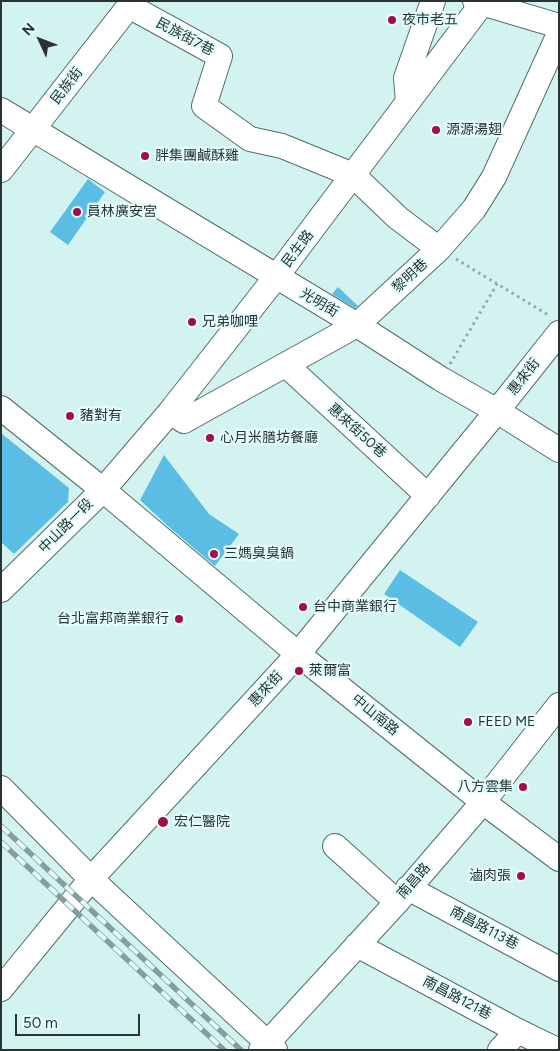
<!DOCTYPE html>
<meta charset="utf-8">
<style>
body{margin:0}
#map{position:relative;width:560px;height:1051px;overflow:hidden;background:#d3f3f1;font-family:Figtree,sans-serif}
canvas{display:block}
.frame{position:absolute;inset:0;border:2px solid #283434;pointer-events:none}
.north{position:absolute;left:15px;top:15px;width:50px;height:50px;-webkit-text-stroke:4px #e5fefd;paint-order:stroke;rotate:313deg;font-size:14px;font-weight:700;line-height:20px;text-align:center;color:#283434}
.north::after{content:'';display:block;margin:auto;width:18px;height:22px;background:#283434;clip-path:polygon(50% 0,100% 100%,50% 72%,0 100%)}
.scale{position:absolute;left:15px;top:1014px;width:125px;height:22px;box-sizing:border-box;border:2px solid #283434;border-top:0;padding-left:6px;font-size:15px;line-height:18px;white-space:nowrap;color:#283434;-webkit-text-stroke:4px #e5fefd;paint-order:stroke}
</style>
<div id="map">
<canvas width="560" height="1051"></canvas>
<div class="frame"></div>
<div class="north">N</div>
<div class="scale">50 m</div>
</div>
<script>
const c = document.querySelector('canvas').getContext('2d');
c.lineJoin = 'round';
function fill(path, color) {
  c.fillStyle = color;
  c.fill(path, 'evenodd');
}
function shape(rows) {
  const path = new Path2D();
  for (const r of rows) {
    path.moveTo(r[0], r[1]);
    for (let i = 2; i < r.length; i += 2) path.lineTo(r[i], r[i + 1]);
  }
  return path;
}
function strokePath(path, color, width, dash) {
  c.strokeStyle = color;
  c.lineWidth = width;
  c.lineCap = dash ? 'butt' : 'round';
  c.setLineDash(dash || []);
  c.stroke(path);
}
function drawText(font, color, halo, rows, align = 'center') {
  c.font = font + ' Figtree,"Noto Sans TC",sans-serif';
  c.lineWidth = 4.5;
  c.setLineDash([]);
  c.textBaseline = 'middle';
  c.strokeStyle = halo;
  c.fillStyle = color;
  for (const [text, x, y, turn = 0] of rows) {
    c.save();
    c.translate(x, y);
    c.rotate((+turn || 0) * Math.PI / 180);
    c.textAlign = isNaN(turn) ? turn : align;
    if (halo) c.strokeText(text, 0, 0);
    c.fillText(text, 0, 0);
    c.restore();
  }
}
fill(shape([
 [88,179,105,192,68,245,50,232],
 [338,287,358,306,355,308,332,294],
 [1,433,69,488,68,502,14,554,1,542],
 [164,455,209,514,239,534,215,566,169,527,140,500],
 [400,570,478,622,460,647,384,594]
]), '#5bbde4');
const minor = shape([
 [475,1,559,26],
 [129,6,220,56,204,106,250,139,282,146,353,175,398,218,439,249],
 [408,102,406,78,433,1],
 [1,110,357,325,441,379,497,411,559,450],
 [1,170,133,1],
 [286,365,428,496],
 [1,408,103,490,298,654,483,802,559,859],
 [170,412,184,421,357,325,439,249,474,209,494,177,559,34],
 [1,590,103,490,170,412,276,277,484,1],
 [1,788,91,879,275,1050],
 [335,846,397,902],
 [408,888,559,969],
 [357,945,518,1031,557,1050],
 [1,989,91,879,298,654,497,411,559,333],
 [261,1050,397,902,483,802,559,705],
 [500,1050,518,1031]
]);
strokePath(minor, '#516e6d', 26);
strokePath(shape([
 [456,259,550,316],
 [450,364,497,284]
]), '#91a9a8', 3, [2.5, 4]);
strokePath(minor, '#fff', 24);
const rail = shape([
 [1,826,241,1050],
 [1,842,224,1050]
]);
strokePath(rail, '#869d9c', 5.5);
strokePath(rail, '#e5fefd', 4, [11]);
for (const [x, y, r, color] of [
 [392,20,5,"#a20c4d"],
 [436,130,5,"#a20c4d"],
 [145,156,5,"#a20c4d"],
 [77,212,5,"#a20c4d"],
 [192,322,5,"#a20c4d"],
 [70,416,5,"#a20c4d"],
 [210,438,5,"#a20c4d"],
 [214,554,5,"#a20c4d"],
 [303,607,5,"#a20c4d"],
 [179,619,5,"#a20c4d"],
 [299,671,5,"#a20c4d"],
 [468,722,5,"#a20c4d"],
 [523,787,5,"#a20c4d"],
 [163,822,6,"#a20c4d"],
 [521,876,5,"#a20c4d"]
]) {
  const dot = new Path2D();
  dot.arc(x, y, r, 0, 2 * Math.PI);
  c.fillStyle = color;
  c.fill(dot);
  strokePath(dot, '#e5fefd', 2);
}
drawText('14px', '#283434', '#e5fefd', [
 ["夜市老五",402,20],
 ["源源湯翅",446,130],
 ["胖集團鹹酥雞",155,156],
 ["員林廣安宮",87,212],
 ["兄弟咖哩",202,322],
 ["豬對有",80,416],
 ["心月米膳坊餐廳",220,438],
 ["三媽臭臭鍋",224,554],
 ["台中商業銀行",313,607],
 ["台北富邦商業銀行",169,619,"right"],
 ["萊爾富",309,671],
 ["FEED ME",478,722],
 ["八方雲集",513,787,"right"],
 ["宏仁醫院",174,822],
 ["滷肉張",511,876,"right"]
], 'left');
drawText('14px', '#283434', '#e5fefd', [
 ["民族街7巷",185,37,28],
 ["民族街",67,86,-52],
 ["民生路",298,249,-53],
 ["黎明巷",410,276,-43],
 ["光明街",319,303,31],
 ["惠來街",524,377,-52],
 ["惠來街50巷",357,431,42],
 ["中山路一段",66,526,-45],
 ["惠來街",266,689,-47],
 ["中山南路",375,715,39],
 ["南昌路",414,881,-49],
 ["南昌路113巷",484,928,28],
 ["南昌路121巷",457,998,28]
]);
</script>
